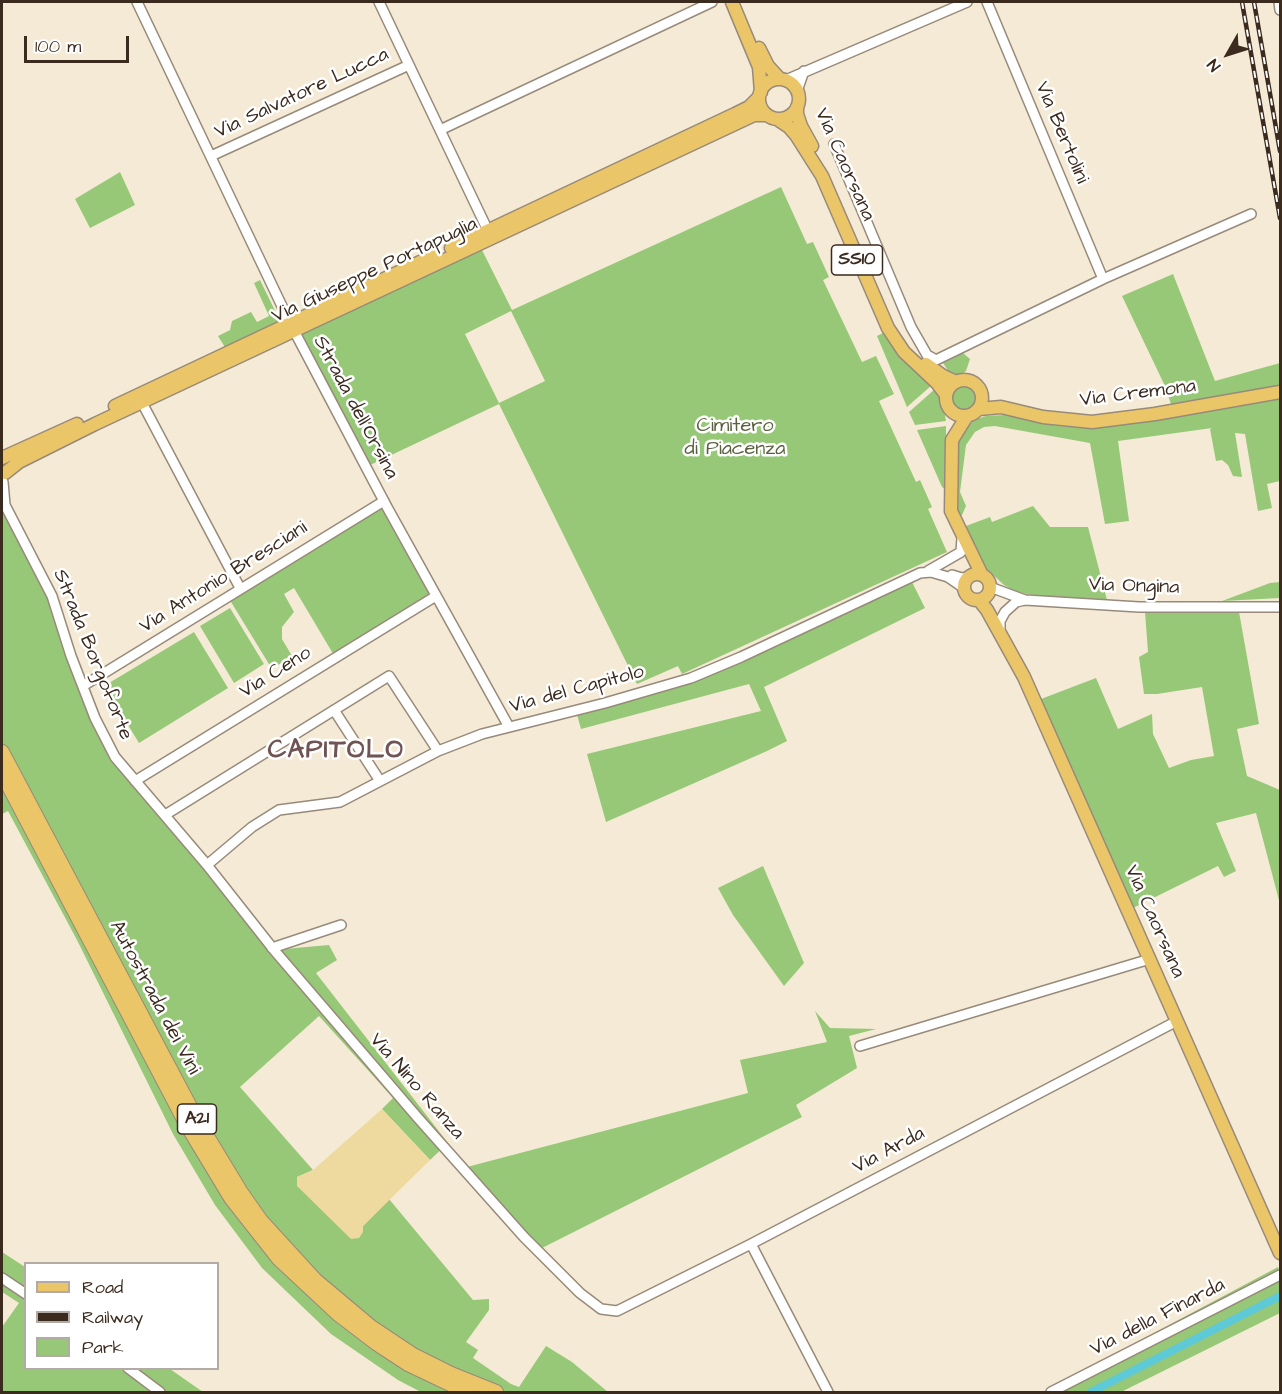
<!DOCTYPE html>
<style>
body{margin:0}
#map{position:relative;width:1282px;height:1394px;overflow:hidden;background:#f5ead5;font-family:"Architects Daughter",sans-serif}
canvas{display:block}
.frame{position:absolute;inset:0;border:3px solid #3b2a1e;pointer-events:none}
.legend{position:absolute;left:24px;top:1262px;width:195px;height:108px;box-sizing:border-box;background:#fff;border:2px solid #b1aaa5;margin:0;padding:8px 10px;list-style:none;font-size:18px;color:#3b2a1e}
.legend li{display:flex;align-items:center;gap:12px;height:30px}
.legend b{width:30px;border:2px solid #b1aaa5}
.north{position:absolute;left:1198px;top:24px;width:60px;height:60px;-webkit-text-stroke:4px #fff;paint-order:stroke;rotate:231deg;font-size:16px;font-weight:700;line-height:24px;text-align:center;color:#3b2a1e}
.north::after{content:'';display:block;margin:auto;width:21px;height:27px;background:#3b2a1e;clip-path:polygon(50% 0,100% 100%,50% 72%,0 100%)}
.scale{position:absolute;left:24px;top:36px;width:105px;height:27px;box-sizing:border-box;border:3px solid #3b2a1e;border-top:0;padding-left:8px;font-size:18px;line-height:21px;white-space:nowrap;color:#3b2a1e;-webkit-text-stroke:4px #fff;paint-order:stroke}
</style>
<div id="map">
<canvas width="1282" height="1394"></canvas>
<div class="frame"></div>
<ul class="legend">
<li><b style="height:8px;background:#ebc669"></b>Road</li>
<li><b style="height:8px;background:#3b2a1e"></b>Railway</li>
<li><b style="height:16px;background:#96c878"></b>Park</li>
</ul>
<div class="north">N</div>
<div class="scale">100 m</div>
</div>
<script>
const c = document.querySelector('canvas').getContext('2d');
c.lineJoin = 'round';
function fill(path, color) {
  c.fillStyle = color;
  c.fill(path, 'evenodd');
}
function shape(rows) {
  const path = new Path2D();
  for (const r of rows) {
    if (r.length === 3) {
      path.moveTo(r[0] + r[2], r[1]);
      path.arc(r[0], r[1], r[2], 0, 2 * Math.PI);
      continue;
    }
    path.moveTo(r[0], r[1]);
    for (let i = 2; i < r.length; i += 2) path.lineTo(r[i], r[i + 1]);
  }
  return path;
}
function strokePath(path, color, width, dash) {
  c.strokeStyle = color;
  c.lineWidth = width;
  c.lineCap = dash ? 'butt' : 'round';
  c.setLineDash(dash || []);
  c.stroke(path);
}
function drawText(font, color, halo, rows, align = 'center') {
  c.font = font + ' "Architects Daughter",sans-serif';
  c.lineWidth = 5;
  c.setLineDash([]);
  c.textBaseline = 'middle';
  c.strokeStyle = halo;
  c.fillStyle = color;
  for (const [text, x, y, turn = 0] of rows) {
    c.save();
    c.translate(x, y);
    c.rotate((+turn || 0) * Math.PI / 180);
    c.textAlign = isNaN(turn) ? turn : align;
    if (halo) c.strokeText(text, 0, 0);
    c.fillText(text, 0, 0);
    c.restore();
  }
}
fill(shape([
 [120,172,135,205,90,228,75,199],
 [781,187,807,244,813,242,829,277,823,280,862,362,876,356,894,394,879,401,916,482,920,480,932,507,928,509,947,552,682,674,678,666,637,684,499,404,366,467,295,331,479,244,512,310],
 [511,311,545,381,499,403,465,334],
 [1173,274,1215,381,1280,363,1280,481,1267,484,1272,508,1258,511,1245,434,1235,433,1242,477,1233,476,1228,465,1222,460,1216,461,1210,429,1212,428,1118,441,1129,521,1105,524,1090,443,995,426,984,427,975,432,966,445,960,492,966,506,962,515,959,517,956,509,957,440,967,426,977,419,986,416,1005,415,1057,426,1089,427,1116,426,1175,416,1165,386,1122,296],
 [260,280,281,323,226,349,218,336,230,330,232,321,251,312,257,322,269,316,254,283],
 [885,332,932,385,907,407,877,336],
 [963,353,970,359,966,371,956,378,947,376,947,369,943,363],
 [964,398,11],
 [935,389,943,404,946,421,915,425,909,412],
 [946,426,946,490,942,487,917,430],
 [2,459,6,464,7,480,4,491,13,523,52,595,115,757,273,950,329,945,337,960,316,973,448,1143,430,1160,382,1109,393,1098,319,1016,240,1087,313,1170,297,1177,363,1226,389,1199,473,1300,489,1299,489,1310,466,1342,478,1350,473,1358,511,1384,519,1387,546,1346,572,1362,608,1392,421,1392,398,1380,331,1334,262,1268,215,1205,173,1134,77,940,8,811,2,814],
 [383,502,436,596,335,657,294,588,284,594,294,612,282,627,282,639,292,656,272,669,228,597],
 [1033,506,1050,527,1088,527,1107,600,1064,598,1026,594,1013,590,1004,585,987,569,966,526,990,517,992,522],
 [912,582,925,608,764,687,787,741,767,751,606,822,587,754,761,711,749,684,581,729,576,711,739,661],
 [1280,582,1280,598,1222,601,1270,583],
 [230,608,264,664,234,683,200,626],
 [1145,612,1239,612,1259,724,1237,729,1247,776,1280,790,1280,904,1256,813,1216,823,1236,871,1224,877,1218,866,1133,908,1041,699,1096,678,1118,729,1152,714,1153,734,1169,768,1191,760,1214,756,1202,687,1157,694,1144,694,1139,657,1148,652],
 [194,632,228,688,139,743,104,686],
 [763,866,804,963,784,986,733,915,718,888],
 [815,1011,830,1028,876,1029,849,1036,857,1068,796,1105,802,1117,538,1250,467,1167,748,1093,740,1060,827,1042],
 [2,1252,25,1267,26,1368,170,1369,203,1392,2,1392,2,1327,19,1303,2,1292],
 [1278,1267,1280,1273,1280,1313,1121,1392,1043,1392]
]), '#96c878');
fill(shape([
 [382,1109,430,1160,363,1226,363,1232,359,1238,351,1239,297,1186,297,1177,313,1170]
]), '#eeda9e');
strokePath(shape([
 [1091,1392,1280,1296]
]), '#5ec9d7', 8);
const minor = shape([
 [137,2,290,323,387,507,509,727],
 [379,2,490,235],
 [987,2,1103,279],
 [1279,2,1280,10],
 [786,80,967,2],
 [797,91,804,71],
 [440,130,712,2],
 [834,144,911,327,927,355,936,360,1103,279,1251,214],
 [211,156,409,65],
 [139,397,240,588],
 [3,482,5,505,52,596,71,656,95,718,115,757,207,865,274,950,418,1118,524,1237,580,1293,601,1309,617,1311,751,1244,1177,1021],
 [928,571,961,552,962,538],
 [952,575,962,578,970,577],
 [990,587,1025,600,1139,607,1280,607],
 [1000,633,1000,621,1005,612,1016,602,1025,600],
 [83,686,384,501],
 [334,710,380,781],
 [135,781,436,596],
 [165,815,389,676,438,751],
 [207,865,252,827,279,810,340,802,438,751,482,734,605,703,691,678,741,657,920,573,931,572,948,577,964,588],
 [272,948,341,925],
 [860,1046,1150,959],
 [751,1244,828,1392],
 [2,1278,26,1294],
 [128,1368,160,1392],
 [1051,1392,1280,1275]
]);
const major = shape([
 [732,2,759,67,761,92],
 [759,48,768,66,780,79],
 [779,99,20],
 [797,107,797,114,801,126,812,146],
 [777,119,789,127,796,135,822,176,888,328,904,352,937,383,946,395],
 [451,248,735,114,749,107,759,97],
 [926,364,943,376,956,382],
 [964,398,18],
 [115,406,435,255],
 [979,409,1001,407,1043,417,1092,422,1155,414,1280,392],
 [967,416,952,440,951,511,982,575],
 [2,458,77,424],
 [5,473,19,462,95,424,754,115,767,115],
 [977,587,13],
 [979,600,987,610,1024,677,1280,1253]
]);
const highway = shape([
 [2,752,197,1120,240,1191,261,1221,315,1280,371,1327,413,1355,451,1374,496,1392],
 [2,773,187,1125,231,1198,279,1259,338,1314,376,1343,408,1364,467,1392]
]);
strokePath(minor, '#988a7a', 12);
strokePath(major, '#988a7a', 15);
strokePath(highway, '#988a7a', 16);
strokePath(minor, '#fff', 9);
strokePath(major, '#ebc669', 12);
strokePath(highway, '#ebc669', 14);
const rail = shape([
 [1242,2,1280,218],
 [1254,2,1280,151]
]);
strokePath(rail, '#3b2a1e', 4.5);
strokePath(rail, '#fff', 2, [7]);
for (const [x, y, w] of [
 [857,260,51],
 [197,1119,39]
]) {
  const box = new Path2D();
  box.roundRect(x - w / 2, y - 15, w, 30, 4.5);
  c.fillStyle = '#fff';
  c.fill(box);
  strokePath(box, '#3b2a1e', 1.5);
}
drawText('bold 18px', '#3b2a1e', null, [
 ["SS10",857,260],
 ["A21",197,1119]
]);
drawText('20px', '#3b2a1e', '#fff', [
 ["Via Salvatore Lucca",302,94,-25],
 ["Via Bertolini",1061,133,67],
 ["Via Caorsana",844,165,66],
 ["Via Giuseppe Portapuglia",375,271,-25],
 ["Via Cremona",1138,394,-7],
 ["Strada dell'Orsina",355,408,62],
 ["Via Antonio Bresciani",224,578,-32],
 ["Via Ongina",1134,587,2],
 ["Strada Borgoforte",92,655,68],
 ["Via Ceno",276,673,-32],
 ["Via del Capitolo",577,690,-15],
 ["Via Caorsana",1154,922,66],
 ["Autostrada dei Vini",154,998,62],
 ["Via Nino Ranza",416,1087,49],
 ["Via Arda",889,1151,-28],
 ["Via della Finarda",1158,1318,-27]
]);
drawText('20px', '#5b613e', '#fff', [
 ["Cimitero",735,427],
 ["di Piacenza",735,450]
]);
c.letterSpacing = '1.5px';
drawText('bold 26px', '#705353', '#fff', [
 ["CAPITOLO",336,752]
]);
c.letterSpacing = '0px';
</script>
